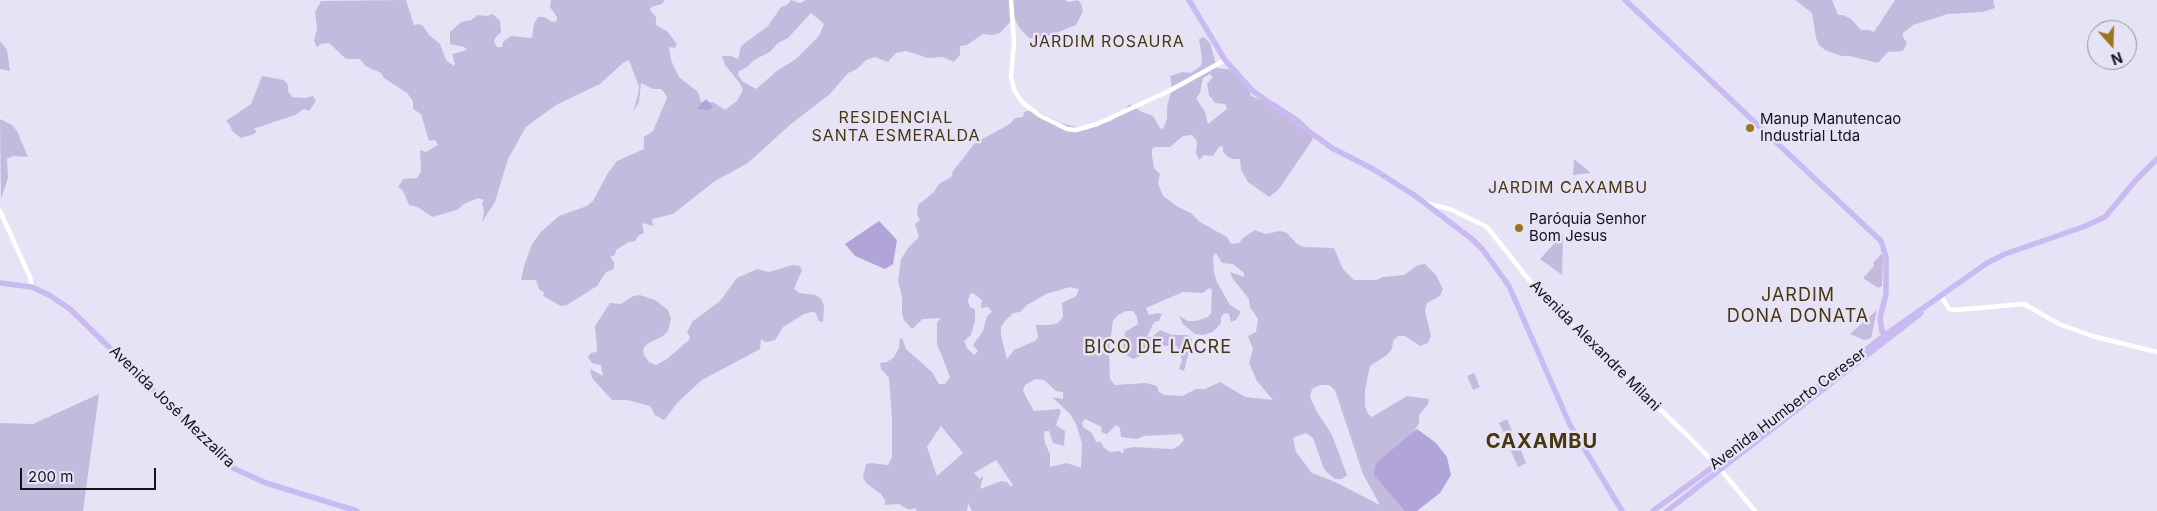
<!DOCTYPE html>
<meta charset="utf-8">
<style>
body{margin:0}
#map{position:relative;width:2157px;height:511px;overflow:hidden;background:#e7e3f6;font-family:Inter,sans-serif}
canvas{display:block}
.north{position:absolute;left:2087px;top:20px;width:50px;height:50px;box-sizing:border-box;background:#e7e3f6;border:1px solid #93909e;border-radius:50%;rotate:160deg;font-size:14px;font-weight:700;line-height:20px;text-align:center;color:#141319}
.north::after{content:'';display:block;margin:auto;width:18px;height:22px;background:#9c7522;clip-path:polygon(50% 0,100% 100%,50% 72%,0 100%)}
.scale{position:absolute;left:20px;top:468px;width:136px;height:22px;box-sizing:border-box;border:2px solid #141319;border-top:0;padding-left:6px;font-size:15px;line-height:18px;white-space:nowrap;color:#141319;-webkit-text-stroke:4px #e7e3f6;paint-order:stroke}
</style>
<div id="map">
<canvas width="2157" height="511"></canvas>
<div class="north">N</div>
<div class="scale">200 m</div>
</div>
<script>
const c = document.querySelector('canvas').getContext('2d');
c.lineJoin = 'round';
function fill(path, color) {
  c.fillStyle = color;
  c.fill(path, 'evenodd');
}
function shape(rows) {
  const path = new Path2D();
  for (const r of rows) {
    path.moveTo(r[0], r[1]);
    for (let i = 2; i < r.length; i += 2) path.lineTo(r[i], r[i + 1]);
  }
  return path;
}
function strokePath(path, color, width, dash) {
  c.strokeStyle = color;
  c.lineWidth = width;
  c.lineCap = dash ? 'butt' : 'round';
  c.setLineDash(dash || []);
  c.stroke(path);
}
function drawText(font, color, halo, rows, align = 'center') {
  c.font = font + ' Inter,sans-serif';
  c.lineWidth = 5;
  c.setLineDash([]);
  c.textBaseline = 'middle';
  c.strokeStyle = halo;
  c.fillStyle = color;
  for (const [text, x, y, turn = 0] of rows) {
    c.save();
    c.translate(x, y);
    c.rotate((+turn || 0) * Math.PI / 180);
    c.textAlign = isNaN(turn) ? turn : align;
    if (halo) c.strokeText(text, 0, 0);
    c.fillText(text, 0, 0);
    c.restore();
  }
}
fill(shape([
 [406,0,414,25,418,24,423,26,429,35,440,44,446,60,454,66,455,64,452,54,467,50,464,47,450,44,450,32,461,22,471,20,478,15,486,16,493,14,500,21,501,32,495,38,494,42,497,47,502,47,503,42,511,36,532,38,534,24,538,17,544,17,553,22,557,21,557,17,550,7,551,0,665,0,662,4,651,7,650,10,656,17,656,25,667,31,677,44,675,48,669,47,671,60,679,77,698,92,701,102,713,102,725,110,737,101,743,90,739,82,725,65,722,56,731,56,738,59,741,46,768,26,781,7,787,5,791,0,800,3,806,0,1065,0,1069,2,1078,0,1081,3,1083,11,1076,25,1041,39,1029,38,1020,29,1014,18,1000,33,993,35,983,34,967,45,960,46,960,55,954,62,943,57,928,58,906,51,896,53,888,62,875,57,866,60,857,69,848,73,830,94,791,124,748,163,715,181,673,214,652,219,653,226,642,223,644,233,639,235,635,241,629,242,616,250,615,255,610,257,614,262,614,269,606,272,597,286,567,305,561,306,543,296,544,292,539,289,536,280,521,280,524,266,532,244,541,232,559,216,587,206,593,201,608,173,617,161,644,149,644,137,653,131,667,98,666,95,661,89,653,89,641,83,639,102,633,112,638,95,639,87,629,60,623,63,600,84,556,105,526,127,508,159,495,202,482,222,484,212,482,203,484,200,478,198,464,204,457,210,432,217,418,207,409,205,403,191,398,187,403,179,417,178,421,171,420,150,426,152,438,145,435,140,429,141,421,114,413,109,413,101,407,93,384,78,381,73,365,66,360,59,346,59,329,43,320,44,318,47,316,46,314,40,317,29,315,12,321,1],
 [811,13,824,24,819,36,796,59,778,70,756,89,742,81,738,75,739,71,747,67,754,60,770,52,778,43,788,38],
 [1795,0,1832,0,1838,15,1843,15,1851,19,1861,30,1869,30,1874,32,1895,0,1994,0,1993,2,1995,8,1983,12,1948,14,1913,25,1903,33,1903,37,1907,43,1903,51,1888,52,1878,63,1850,56,1841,56,1825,50,1819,45,1816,38,1812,13],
 [1204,37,1210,43,1217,68,1233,70,1249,88,1251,96,1261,100,1274,102,1300,119,1311,130,1313,139,1279,189,1269,197,1248,182,1241,170,1240,159,1232,159,1227,156,1223,152,1223,146,1219,147,1213,156,1204,155,1199,160,1196,153,1197,141,1192,135,1183,136,1170,147,1155,147,1152,149,1152,155,1154,168,1160,174,1158,183,1163,196,1178,207,1191,213,1200,222,1227,237,1231,244,1239,243,1243,238,1255,230,1265,234,1280,231,1287,233,1297,244,1304,247,1334,248,1343,269,1354,280,1376,280,1383,277,1404,275,1418,265,1425,264,1436,275,1443,289,1440,296,1427,303,1425,311,1431,336,1428,343,1420,346,1405,336,1398,336,1393,341,1392,349,1387,355,1370,366,1365,390,1365,406,1368,414,1372,417,1407,396,1429,399,1428,404,1419,415,1419,423,1408,442,1410,511,972,511,968,503,967,511,917,511,915,508,909,510,899,504,884,505,886,502,881,494,867,484,863,478,866,464,871,463,888,465,892,457,892,418,889,378,881,369,880,363,887,362,894,357,899,348,900,339,902,338,906,349,932,372,939,384,945,384,950,377,937,344,937,323,940,318,923,319,912,329,904,320,902,314,902,297,898,281,901,259,908,248,919,237,915,224,920,220,917,214,918,205,934,192,939,184,951,177,953,171,975,143,1010,124,1015,118,1023,117,1024,112,1028,111,1037,111,1061,123,1085,130,1111,121,1130,104,1142,112,1153,116,1160,128,1163,129,1167,119,1167,107,1172,88,1170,76,1182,72,1191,73,1201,66,1202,59,1199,39],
 [1210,74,1213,77,1207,84,1209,95,1215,103,1225,104,1227,109,1208,124,1205,112,1196,98,1200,93,1203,78],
 [1216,253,1222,263,1233,264,1244,273,1244,277,1230,272,1233,279,1249,299,1250,307,1258,319,1256,332,1248,336,1253,349,1249,363,1257,381,1273,400,1245,397,1220,382,1205,389,1196,389,1182,396,1165,395,1159,392,1157,386,1146,383,1115,385,1110,379,1109,351,1113,321,1118,315,1126,311,1133,311,1137,317,1138,324,1125,332,1123,347,1126,355,1133,359,1163,346,1177,346,1182,360,1179,369,1184,371,1192,339,1187,335,1172,335,1160,330,1152,337,1147,337,1154,322,1159,321,1162,314,1158,313,1149,315,1146,308,1183,292,1203,293,1209,288,1212,290,1211,313,1208,317,1196,321,1188,321,1179,316,1183,324,1195,334,1203,335,1213,332,1221,323,1221,317,1225,313,1229,314,1231,322,1236,320,1241,312,1230,305,1217,282,1214,273,1213,256],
 [1070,287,1079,289,1076,296,1062,303,1063,317,1058,323,1050,325,1036,325,1038,337,1035,341,1014,350,1007,359,1001,335,1001,327,1005,321,1013,313,1020,312,1027,305,1046,294],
 [973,293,982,300,981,308,988,307,992,312,987,316,983,331,973,345,978,351,974,355,967,348,964,341,971,335,975,321,975,309,970,307,968,301,970,294],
 [1035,379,1044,380,1056,391,1063,392,1063,399,1052,397,1070,414,1076,424,1082,443,1081,468,1067,463,1050,467,1050,454,1045,443,1044,433,1045,431,1049,431,1053,443,1064,446,1065,431,1056,425,1061,411,1059,409,1034,411,1027,399,1023,390,1025,385],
 [1320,385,1329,385,1335,390,1363,474,1380,505,1335,482,1312,473,1296,452,1293,438,1306,433,1313,438,1324,469,1329,474,1335,479,1342,479,1347,475,1332,435,1317,412,1310,397,1312,389],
 [1085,419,1102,427,1101,432,1107,434,1116,425,1120,428,1121,437,1137,439,1144,436,1181,434,1184,440,1179,446,1172,449,1134,447,1124,449,1123,454,1120,451,1110,452,1104,448,1101,442,1096,442,1092,433,1083,427,1082,423],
 [941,426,963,453,937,476,927,447],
 [996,460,1013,485,1011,487,1007,482,1001,481,980,489,983,477,982,476,980,479,974,473],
 [0,41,7,50,10,71,0,69],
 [262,76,284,80,288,85,288,91,292,97,305,98,313,96,316,101,309,111,304,109,295,115,253,129,257,131,254,134,241,138,232,131,230,125,226,121,251,104],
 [0,119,12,125,17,131,28,157,13,156,7,159,8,178,1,199],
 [1574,159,1591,173,1573,175],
 [1563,234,1562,275,1540,259],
 [1881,254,1883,256,1882,286,1878,288,1863,278,1874,266,1873,263],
 [792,265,800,266,802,270,794,289,799,293,816,295,821,299,824,305,823,322,819,321,815,312,812,312,804,314,783,327,775,340,766,342,761,339,760,349,702,380,679,401,664,420,655,415,650,406,627,400,612,400,592,378,590,369,603,376,601,365,592,363,588,357,591,353,596,352,597,348,595,326,610,303,621,304,633,296,640,295,655,300,668,310,671,319,668,331,663,336,647,344,643,349,644,355,649,362,656,365,667,359,689,340,690,337,687,332,693,321,720,301,737,278,757,269,769,272],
 [1877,310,1871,338,1864,340,1850,334],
 [1474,373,1480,387,1473,390,1467,376],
 [99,394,83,511,0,511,0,423,33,424],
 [1507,419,1515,438,1508,442,1499,423],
 [1519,445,1526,463,1518,467,1510,449]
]), '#c2bbde');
fill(shape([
 [706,99,713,107,708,110,696,109],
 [879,221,897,240,893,264,885,269,855,256,845,244],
 [1417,429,1436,443,1447,457,1451,475,1440,493,1417,511,1405,511,1374,475,1376,463]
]), '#b0a4d8');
strokePath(shape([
 [1011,0,1014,42,1011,76,1014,90,1022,102,1039,115,1067,129,1076,130,1097,124,1169,91,1225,60],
 [1425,203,1450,209,1487,227,1544,299,1689,437,1721,470,1755,511],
 [0,211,30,277,32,287],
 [1941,296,1949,309,1956,310,2024,304,2059,324,2092,336,2157,352]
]), '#fff', 4.5);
strokePath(shape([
 [1189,0,1225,60,1253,91,1332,148,1373,169,1414,195,1472,239,1483,250,1509,286,1570,425,1622,511],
 [1625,0,1881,241,1886,257,1886,294,1880,318,1882,331,1888,339],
 [0,283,32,287,49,295,70,309,233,468,266,483,357,511],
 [1653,511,1755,436,1885,335,1987,263,2005,254,2083,227,2105,217,2136,180,2157,159],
 [1667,511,1921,313]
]), '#c9bbf1', 5.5);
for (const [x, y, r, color] of [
 [1750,128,5,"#9c7522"],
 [1519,228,5,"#9c7522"]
]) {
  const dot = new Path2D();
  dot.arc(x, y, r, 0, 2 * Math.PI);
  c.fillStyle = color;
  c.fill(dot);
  strokePath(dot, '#e7e3f6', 2);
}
drawText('15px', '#141319', '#e7e3f6', [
 ["Manup Manutencao",1760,119],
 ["Industrial Ltda",1760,136],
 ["Paróquia Senhor",1529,219],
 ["Bom Jesus",1529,236]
], 'left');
drawText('15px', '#141319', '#e7e3f6', [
 ["Avenida Alexandre Milani",1595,346,45],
 ["Avenida José Mezzalira",172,407,44],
 ["Avenida Humberto Cereser",1788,409,-37]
]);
c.letterSpacing = '1px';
drawText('16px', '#493610', '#e7e3f6', [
 ["JARDIM ROSAURA",1107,42],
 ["RESIDENCIAL",896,118],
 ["SANTA ESMERALDA",896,136],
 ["JARDIM CAXAMBU",1568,188]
]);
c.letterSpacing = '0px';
c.letterSpacing = '1px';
drawText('18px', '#493610', '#e7e3f6', [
 ["JARDIM",1798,296],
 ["DONA DONATA",1798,317],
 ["BICO DE LACRE",1158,348]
]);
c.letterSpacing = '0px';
c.letterSpacing = '1px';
drawText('bold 20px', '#493610', '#e7e3f6', [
 ["CAXAMBU",1542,442]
]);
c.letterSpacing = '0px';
</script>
